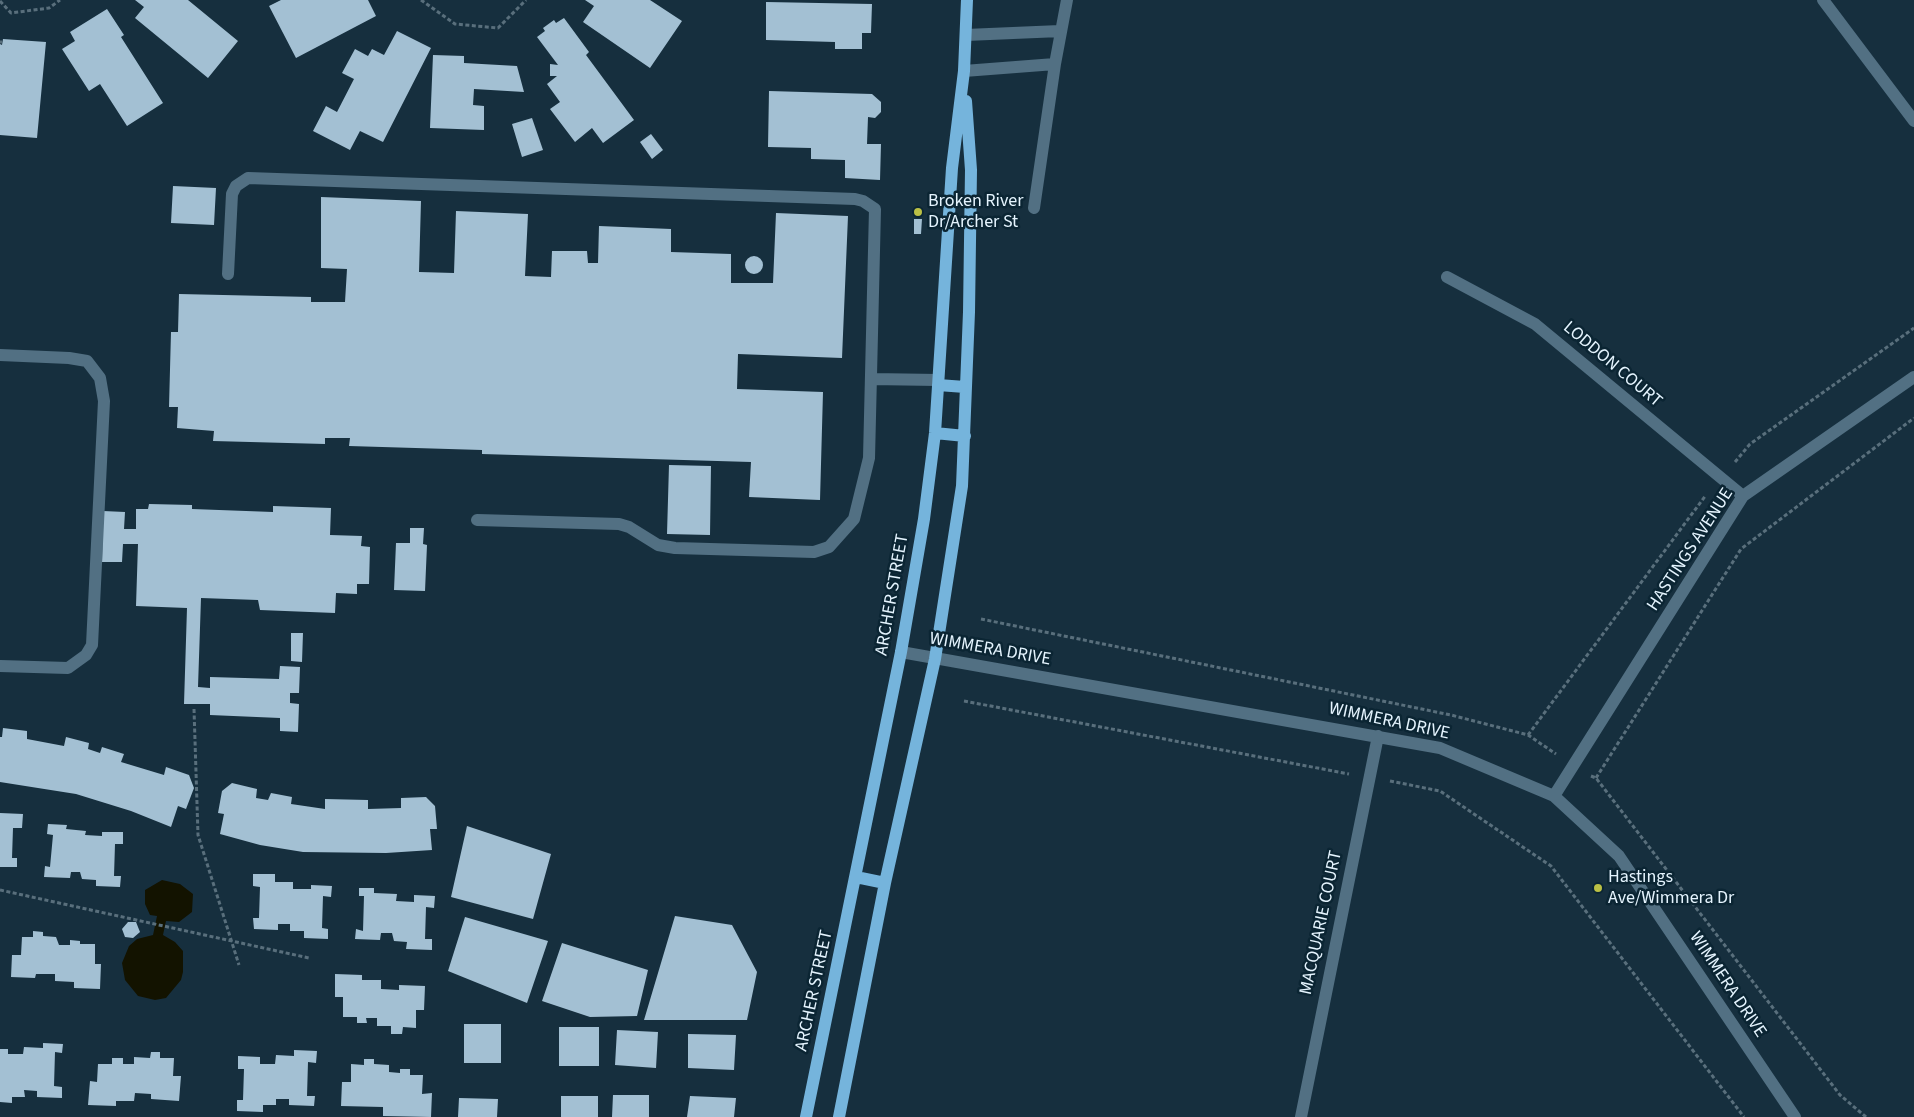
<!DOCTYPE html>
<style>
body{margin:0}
canvas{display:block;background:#162f3e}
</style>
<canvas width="1914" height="1117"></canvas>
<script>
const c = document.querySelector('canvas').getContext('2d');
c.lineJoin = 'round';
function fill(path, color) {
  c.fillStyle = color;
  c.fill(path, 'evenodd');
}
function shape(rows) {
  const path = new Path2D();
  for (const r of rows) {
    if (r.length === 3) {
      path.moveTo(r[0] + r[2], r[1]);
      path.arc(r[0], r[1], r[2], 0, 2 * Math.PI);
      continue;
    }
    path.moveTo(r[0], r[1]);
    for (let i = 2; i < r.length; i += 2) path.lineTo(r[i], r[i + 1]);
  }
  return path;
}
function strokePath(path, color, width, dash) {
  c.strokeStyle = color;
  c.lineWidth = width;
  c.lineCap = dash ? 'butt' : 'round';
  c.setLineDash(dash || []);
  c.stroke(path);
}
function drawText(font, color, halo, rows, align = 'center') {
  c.font = font + ' "Source Sans 3",sans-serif';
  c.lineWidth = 5;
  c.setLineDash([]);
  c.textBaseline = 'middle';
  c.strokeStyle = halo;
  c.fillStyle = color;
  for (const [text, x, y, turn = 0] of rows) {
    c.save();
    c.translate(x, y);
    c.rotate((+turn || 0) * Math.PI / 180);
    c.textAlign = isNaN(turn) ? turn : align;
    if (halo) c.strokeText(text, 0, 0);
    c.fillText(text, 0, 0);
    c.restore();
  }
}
fill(shape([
 [162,880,180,884,193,894,192,912,179,922,166,921,163,935,175,942,183,951,183,972,181,980,166,998,155,1000,138,996,125,980,122,963,129,946,137,939,153,935,157,916,150,915,145,904,145,890]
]), '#131300');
fill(shape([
 [135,0,188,0,238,41,208,78,135,18,144,7],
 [281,0,368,0,376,16,296,58,269,6],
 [585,0,650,0,682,21,650,68,583,22,594,6],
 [766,2,872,4,871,33,862,33,862,49,835,49,835,42,766,40],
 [107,9,124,35,121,37,163,103,127,126,100,84,89,91,62,49,75,41,70,32],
 [564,18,589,52,586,55,634,120,603,143,592,128,575,142,550,109,560,102,547,84,557,76,550,76,550,64,558,65,537,37,545,31,543,28,554,20,556,23],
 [397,31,431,48,383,142,360,131,350,150,313,131,326,106,337,112,354,79,342,73,355,49,368,56,372,49,384,55],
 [3,39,46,42,37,138,0,135,0,44,2,45],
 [433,55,464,56,464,63,517,66,524,92,474,89,473,105,484,106,484,130,430,128],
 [769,91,872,94,881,102,881,112,875,118,868,117,867,144,881,144,880,180,845,178,845,160,811,159,811,148,768,147],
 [532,118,543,150,522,157,512,124],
 [651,134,663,150,652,159,640,142],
 [173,186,216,188,214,225,171,223],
 [321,197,421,201,419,272,454,273,456,211,528,214,525,276,551,277,552,251,587,251,588,263,598,263,599,226,671,229,671,252,731,254,731,283,773,283,776,213,848,216,842,358,738,354,737,389,823,392,820,500,749,497,751,462,482,454,482,450,349,446,350,438,325,438,325,444,213,441,214,431,177,428,178,407,169,407,171,332,178,332,179,294,311,297,311,302,345,302,347,269,321,268],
 [914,219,922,219,921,234,914,234],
 [754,265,9],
 [669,465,711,466,710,535,667,534],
 [149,504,192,505,192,509,273,512,273,506,331,508,330,535,362,536,361,546,370,547,369,584,357,584,357,594,336,593,335,613,260,610,258,600,201,598,198,687,210,688,210,677,279,679,280,666,300,667,299,693,290,693,290,703,299,704,298,732,280,731,280,718,210,715,210,704,184,704,187,608,136,606,138,544,123,544,122,562,102,562,103,511,125,512,124,529,136,529,136,509,148,509],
 [410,528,424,528,423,544,427,545,425,591,394,590,396,543,410,543],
 [291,633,303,633,302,662,291,661],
 [3,728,27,731,27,739,64,746,66,737,89,743,88,749,100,753,102,747,124,754,121,762,164,775,166,767,189,775,194,788,186,809,178,806,171,827,131,811,76,794,0,782,0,737,2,737],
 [232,783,257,789,256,798,268,800,271,793,292,797,291,804,325,809,325,799,368,800,368,809,401,808,401,798,426,797,435,806,437,829,430,829,432,850,386,853,303,852,260,845,220,834,224,814,218,813,222,791],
 [0,813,23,814,22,828,13,828,12,858,17,858,17,867,0,867],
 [48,824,67,825,66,829,86,831,85,835,102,836,102,832,123,832,123,844,115,844,114,876,121,876,120,887,96,886,96,880,82,879,80,872,71,872,70,878,44,877,45,866,50,867,53,835,47,834],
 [467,826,551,854,533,919,451,897],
 [253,874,275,874,275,882,293,882,293,889,311,889,311,885,332,886,331,897,323,896,322,928,328,929,328,939,304,938,304,931,290,931,290,924,278,924,278,930,254,929,253,918,259,918,260,887,253,886],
 [359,888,374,888,374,893,397,894,396,901,414,902,414,895,435,896,434,908,426,907,425,939,432,939,432,950,406,949,407,942,394,941,392,933,381,933,380,940,355,939,356,929,363,931,364,896,359,896],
 [675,916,732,925,757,972,747,1020,644,1020],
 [465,917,548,941,527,1003,448,971],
 [128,922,136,922,140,932,133,938,125,937,122,929],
 [33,931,43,932,43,936,56,937,59,945,70,945,70,940,80,941,80,944,95,944,95,964,101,964,100,989,74,988,74,982,55,981,55,974,36,974,35,978,11,977,12,955,21,955,22,937,33,937],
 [562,943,648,970,637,1016,590,1017,542,1001],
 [335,974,362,975,362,980,381,980,381,989,399,990,399,985,425,986,424,1010,416,1010,416,1028,403,1027,402,1034,391,1034,391,1026,377,1026,377,1018,366,1018,367,1023,357,1023,357,1017,343,1017,343,997,335,997],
 [464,1024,501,1024,501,1063,464,1063],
 [559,1027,599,1027,599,1066,559,1066],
 [617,1030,658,1032,656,1068,615,1065],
 [688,1034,736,1035,734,1070,688,1068],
 [43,1043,63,1044,62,1053,55,1052,54,1086,62,1087,62,1098,37,1097,37,1091,24,1090,25,1097,12,1097,12,1103,0,1102,0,1049,8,1049,8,1054,23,1054,24,1047,43,1048],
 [294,1050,317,1051,316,1063,308,1062,307,1096,315,1096,314,1106,289,1105,289,1099,276,1099,276,1105,263,1105,263,1112,237,1111,237,1100,243,1100,244,1069,238,1069,238,1056,260,1057,260,1064,275,1064,276,1055,294,1056],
 [151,1052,160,1052,160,1058,174,1058,173,1076,181,1076,179,1101,151,1099,151,1094,135,1093,134,1101,116,1101,116,1106,88,1105,90,1081,97,1082,98,1064,112,1064,112,1058,123,1058,123,1064,134,1064,134,1057,150,1058],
 [364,1059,374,1059,374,1064,389,1065,389,1072,400,1073,400,1069,410,1069,410,1075,423,1075,422,1094,432,1093,431,1117,383,1116,383,1107,341,1106,342,1082,351,1082,351,1064,364,1065],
 [613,1095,649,1095,649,1117,612,1117],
 [561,1096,598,1096,598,1117,561,1117],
 [690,1096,736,1098,734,1117,687,1117],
 [459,1098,498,1099,497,1117,458,1117]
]), '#a3c0d3');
strokePath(shape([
 [421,0,455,24,498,28,526,0],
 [0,1,11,13,49,8,60,0],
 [0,42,2,42],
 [1735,462,1750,444,1914,328],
 [981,619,1451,715,1528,735,1556,754],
 [964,701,1349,774],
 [194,709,198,835,239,965],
 [1528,735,1706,495],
 [1591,776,1596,778,1840,1095,1866,1117],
 [1596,778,1741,549,1914,418],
 [1390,781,1440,791,1551,866,1744,1117],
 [0,890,309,958]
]), '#596f7c', 3, [4, 2.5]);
strokePath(shape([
 [1823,0,1914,121],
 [966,35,1060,31],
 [964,71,1055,64],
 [1034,208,1055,64,1067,0],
 [228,274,232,194,236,186,248,178,855,199,863,201,875,209,869,458,854,519,829,547,814,552,675,548,658,545,629,527,619,524,477,520],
 [1447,277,1535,324,1743,496],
 [0,355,69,358,87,361,100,378,104,401,92,645,86,655,68,668,0,666],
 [871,379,938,380],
 [901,652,1440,748,1554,796,1619,856,1795,1117],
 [1554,796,1743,496,1914,377],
 [1301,1117,1378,736]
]), '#527083', 12);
strokePath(shape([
 [938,385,965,387],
 [935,433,965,436],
 [856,877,885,883],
 [806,1117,901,652,924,519,935,433,952,168,964,71,967,0],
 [839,1117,885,883,935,659,962,486,969,312,971,170,966,101]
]), '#75b4dc', 12);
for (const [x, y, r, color] of [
 [918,212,5,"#bbc045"],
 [1598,888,5,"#bbc045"]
]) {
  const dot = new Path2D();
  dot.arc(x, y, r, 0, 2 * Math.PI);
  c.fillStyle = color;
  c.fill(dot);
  strokePath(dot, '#0b2533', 2);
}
drawText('18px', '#e5f4fe', '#0b2533', [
 ["Broken River",928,202],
 ["Dr/Archer St",928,223],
 ["Hastings",1608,878],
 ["Ave/Wimmera Dr",1608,899]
], 'left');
drawText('18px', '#e5f4fe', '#0b2533', [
 ["LODDON COURT",1612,365,40],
 ["HASTINGS AVENUE",1691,550,-57],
 ["ARCHER STREET",893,595,-80],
 ["WIMMERA DRIVE",990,650,10],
 ["WIMMERA DRIVE",1389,722,12],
 ["MACQUARIE COURT",1322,923,-78],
 ["WIMMERA DRIVE",1727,985,56],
 ["ARCHER STREET",815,991,-78]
]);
</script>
